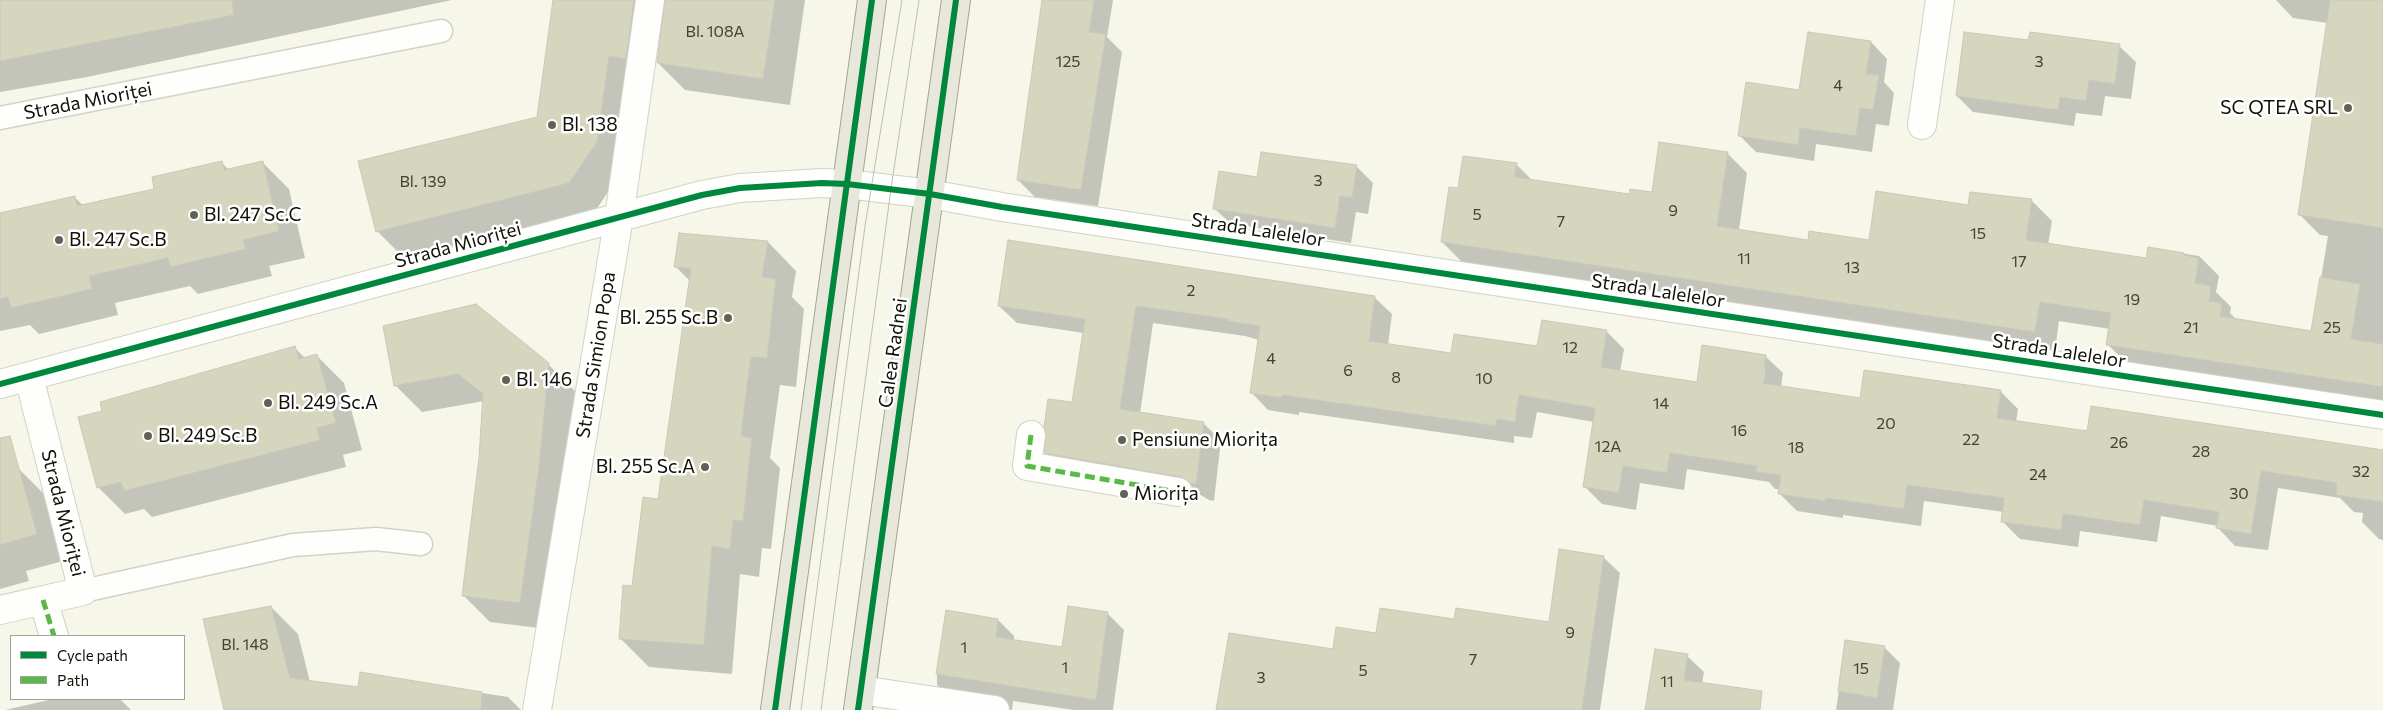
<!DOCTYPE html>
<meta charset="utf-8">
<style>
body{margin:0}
#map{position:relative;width:2383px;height:710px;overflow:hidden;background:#f6f7e9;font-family:Commissioner,sans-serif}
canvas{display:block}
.legend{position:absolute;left:10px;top:635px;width:175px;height:65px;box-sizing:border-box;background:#fff;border:1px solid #a0a09c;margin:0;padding:6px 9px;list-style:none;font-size:15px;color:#111108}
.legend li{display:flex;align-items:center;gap:10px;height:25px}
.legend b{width:25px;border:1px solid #a0a09c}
</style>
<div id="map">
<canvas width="2383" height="710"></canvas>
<ul class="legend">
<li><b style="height:6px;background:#00873e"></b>Cycle path</li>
<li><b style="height:6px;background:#58b947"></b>Path</li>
</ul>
</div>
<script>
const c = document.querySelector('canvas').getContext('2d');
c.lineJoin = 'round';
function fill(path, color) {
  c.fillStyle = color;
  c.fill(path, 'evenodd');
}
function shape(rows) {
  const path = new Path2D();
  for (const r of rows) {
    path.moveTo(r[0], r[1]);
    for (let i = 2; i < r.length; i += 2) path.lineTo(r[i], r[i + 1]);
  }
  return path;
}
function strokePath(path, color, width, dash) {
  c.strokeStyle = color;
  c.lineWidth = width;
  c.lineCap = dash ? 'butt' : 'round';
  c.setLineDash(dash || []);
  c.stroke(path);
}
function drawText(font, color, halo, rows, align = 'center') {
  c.font = font + ' Commissioner,sans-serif';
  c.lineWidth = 5;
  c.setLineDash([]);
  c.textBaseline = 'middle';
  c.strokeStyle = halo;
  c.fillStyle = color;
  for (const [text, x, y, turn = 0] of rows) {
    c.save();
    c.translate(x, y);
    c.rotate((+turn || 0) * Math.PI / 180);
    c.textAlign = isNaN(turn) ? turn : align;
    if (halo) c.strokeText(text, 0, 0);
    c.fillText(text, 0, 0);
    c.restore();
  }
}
fill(shape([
 [0,0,452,0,87,77,0,92],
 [554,0,805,0,790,105,685,90,658,63,664,19,661,25,652,85,635,83,623,169,596,210,404,258,377,231,538,118],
 [1044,0,1113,0,1107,37,1122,52,1098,206,1035,197,1018,180],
 [2276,0,2383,0,2383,404,2128,364,2107,344,2110,329,2059,321,2055,351,1462,262,1442,242,1459,190,1516,164,1533,181,1630,195,1653,193,1727,153,1747,173,1739,230,1809,241,1870,241,1969,207,2032,201,2052,221,2048,245,2147,260,2149,248,2199,256,2219,276,2216,292,2231,307,2230,313,2237,320,2312,333,2328,236,2320,235,2300,215,2328,23,2293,18],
 [1871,42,1887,59,1884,82,1894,93,1889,126,1876,124,1872,152,1816,144,1814,161,1756,152,1740,136],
 [2029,42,2119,46,2136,62,2131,99,2105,96,2102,116,2076,113,2074,126,1973,112,1957,96],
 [221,162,229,170,262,162,289,189,305,258,269,266,272,276,198,294,190,286,115,303,118,315,39,334,30,325,0,331,0,214,74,197,84,206,156,189],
 [1357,167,1373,183,1368,214,1356,212,1351,243,1231,224,1214,208,1258,179],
 [768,242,796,271,792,297,804,309,796,387,780,385,770,458,780,468,771,549,762,548,759,577,740,574,732,674,649,667,620,638,633,587,659,501,690,281,675,266],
 [1374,297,1392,314,1388,345,1452,354,1539,348,1606,331,1624,349,1620,372,1698,383,1765,356,1783,373,1781,387,1861,399,2000,391,2018,409,2016,422,2088,432,2383,451,2383,540,2379,539,2362,522,2363,513,2354,512,2340,498,2278,488,2268,550,2235,546,2218,528,2218,526,2161,516,2157,542,2080,531,2078,547,2020,539,2002,521,2004,512,1924,501,1921,526,1843,515,1843,518,1797,511,1779,493,1780,489,1775,489,1769,482,1687,469,1684,490,1640,483,1636,510,1602,504,1585,487,1594,422,1537,412,1532,438,1514,436,1514,443,1299,412,1299,415,1268,410,1251,392,1259,340,1245,336,1153,323,1140,414,1203,423,1221,440,1214,501,1209,500,1199,494,1063,470,1046,453,1073,404,1084,333,1017,323,999,306],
 [1763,369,1765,369,1762,389,1760,389],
 [384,327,548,364,575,391,565,495,547,629,490,622,463,595,480,458,484,401,422,412,395,385],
 [295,348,306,359,317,356,344,383,362,450,343,455,346,467,152,517,144,509,125,514,98,487],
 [18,468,45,495,63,561,26,571,29,581,0,589,0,473],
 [1603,557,1620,573,1600,710,1217,710,1334,651,1378,634,1455,621,1550,624],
 [271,607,298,634,310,682,359,688,361,674,508,697,521,710,225,710],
 [1108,614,1124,630,1113,710,1074,710,1013,701,1012,710,954,701,937,685,937,674,998,620,1014,636,1014,641,1063,649],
 [1846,641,1884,647,1900,663,1893,710,1836,710],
 [1687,656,1704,672,1702,684,1745,710,1647,710],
 [53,699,120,699,131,710,5,710]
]), '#0003');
const building = shape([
 [0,0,232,0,234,15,0,61,0,0],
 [553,0,634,0,626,59,609,56,597,142,569,183,376,232,358,161,537,117,553,0],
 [665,0,775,0,763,79,657,63,665,0],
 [1042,0,1094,0,1089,32,1106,34,1081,190,1017,180,1042,0],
 [2330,0,2383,0,2383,228,2298,215,2330,0],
 [1808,32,1871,41,1866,74,1879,75,1873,110,1860,108,1856,136,1800,128,1798,145,1738,136,1746,82,1799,90,1808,32],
 [1964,32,2028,40,2030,32,2120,44,2115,84,2089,80,2086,101,2060,97,2058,110,1956,96,1964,32],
 [1659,142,1728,152,1717,226,1808,240,1809,231,1869,240,1876,191,1968,205,1970,192,2032,199,2026,240,2146,258,2148,247,2184,253,2184,255,2199,258,2195,283,2211,286,2209,301,2222,303,2220,316,2311,331,2320,277,2360,284,2351,339,2383,344,2383,387,2106,345,2111,313,2040,302,2035,332,1441,242,1449,187,1458,188,1463,156,1517,163,1514,177,1629,194,1630,189,1652,192,1659,142],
 [1261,152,1357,165,1352,198,1340,196,1335,228,1213,209,1219,171,1257,177,1261,152],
 [222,161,224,170,263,161,279,231,243,240,246,249,170,267,168,258,89,276,92,289,11,308,8,297,0,299,0,213,75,196,77,206,108,199,154,189,152,177,222,161],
 [679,233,768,241,762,277,776,279,767,358,751,357,746,394,741,436,752,438,743,521,733,520,730,549,712,546,704,645,619,639,623,585,632,586,643,497,658,499,691,268,674,267,679,233],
 [1008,240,1375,296,1369,341,1451,353,1454,334,1537,346,1542,320,1607,330,1601,367,1637,373,1697,382,1702,345,1766,355,1762,383,1860,398,1864,370,2001,390,1997,418,2087,431,2091,406,2383,450,2383,502,2336,495,2337,483,2261,471,2251,534,2216,528,2219,512,2144,500,2140,525,2063,514,2061,530,2001,522,2004,498,1907,485,1904,509,1826,498,1825,501,1778,494,1781,475,1756,472,1757,466,1670,453,1667,473,1623,466,1619,493,1583,487,1595,408,1519,395,1515,422,1497,419,1496,426,1282,395,1281,398,1250,393,1260,326,1228,321,1228,319,1136,306,1120,409,1204,422,1196,484,1190,483,1181,477,1044,453,1046,437,1044,427,1048,399,1072,402,1085,319,998,306,1008,240],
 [476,304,549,363,539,467,520,603,462,596,479,458,483,394,458,374,394,386,383,326,476,304],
 [295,346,299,359,317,354,336,423,317,428,320,440,124,491,121,482,97,488,78,417,102,411,100,402,295,346],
 [10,436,37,534,0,545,0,438,10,436],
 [1559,549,1604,556,1582,710,1216,710,1229,633,1333,649,1336,627,1376,633,1380,608,1454,619,1456,608,1549,622,1559,549],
 [271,606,290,678,358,687,360,672,482,692,481,710,224,710,203,619,271,606],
 [1068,606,1108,612,1096,700,936,674,946,610,998,619,996,637,1062,647,1068,606],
 [1845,640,1885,646,1877,698,1838,691,1845,640],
 [1655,649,1688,654,1684,680,1762,691,1760,710,1645,710,1655,649]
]);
fill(building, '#d6d6be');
strokePath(building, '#c7c8bd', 1);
const lane = shape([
 [0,118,441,31],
 [83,591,293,545,376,539,421,544]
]);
const street = shape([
 [1922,125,1940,0],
 [0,384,702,195,740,188,822,183,847,184,930,194,1002,207,2383,415],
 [1031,435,1027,466,1178,492],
 [43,600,54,636],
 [0,610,83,591,29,377],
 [861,690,995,710],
 [537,710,619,217,650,0]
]);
const primary = shape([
 [775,710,872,0],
 [858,710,956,0]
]);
strokePath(lane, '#d2d2c7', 25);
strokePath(street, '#d2d2c7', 30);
strokePath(primary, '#a4a48e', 30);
strokePath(lane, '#fefefc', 22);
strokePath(street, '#fefefc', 28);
strokePath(primary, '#e7e7db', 28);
strokePath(shape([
 [801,710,865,226,902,0],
 [821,710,891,189,919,0]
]), '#bdbdba', 1);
strokePath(shape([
 [1031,435,1027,466,1178,492],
 [43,600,54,636]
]), '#58b947', 5, [10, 5]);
strokePath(shape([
 [0,384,702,195,740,188,822,183,847,184,930,194,1002,207,2383,415],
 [775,710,872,0],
 [858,710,956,0]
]), '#00873e', 6);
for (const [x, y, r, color] of [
 [2348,108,5,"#616257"],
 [552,125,5,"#616257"],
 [194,215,5,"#616257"],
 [59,240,5,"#616257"],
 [728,318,5,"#616257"],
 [506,380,5,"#616257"],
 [268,403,5,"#616257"],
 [148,436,5,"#616257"],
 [1122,440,5,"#616257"],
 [705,467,5,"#616257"],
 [1124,494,5,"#616257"]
]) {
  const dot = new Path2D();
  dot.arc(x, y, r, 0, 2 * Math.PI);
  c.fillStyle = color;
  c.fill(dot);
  strokePath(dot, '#fff', 2);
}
drawText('16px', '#424236', null, [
 ["Bl. 108A",715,32],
 ["125",1068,62],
 ["3",2039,62],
 ["4",1838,86],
 ["3",1318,181],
 ["Bl. 139",423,182],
 ["9",1673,211],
 ["5",1477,215],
 ["7",1561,222],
 ["15",1978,234],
 ["11",1744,259],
 ["17",2019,262],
 ["13",1852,268],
 ["2",1191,291],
 ["19",2132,300],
 ["21",2191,328],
 ["25",2332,328],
 ["12",1570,348],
 ["4",1271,359],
 ["6",1348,371],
 ["8",1396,378],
 ["10",1484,379],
 ["14",1661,404],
 ["20",1886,424],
 ["16",1739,431],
 ["22",1971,440],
 ["26",2119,443],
 ["12A",1608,447],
 ["18",1796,448],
 ["28",2201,452],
 ["32",2361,472],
 ["24",2038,475],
 ["30",2239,494],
 ["9",1570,633],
 ["Bl. 148",245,645],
 ["1",964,648],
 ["7",1473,660],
 ["1",1065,668],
 ["15",1861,669],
 ["5",1363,671],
 ["3",1261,678],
 ["11",1667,682]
]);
drawText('19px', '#111108', '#fff', [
 ["Strada Mioriței",88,101,-11],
 ["Strada Lalelelor",1258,230,9],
 ["Strada Mioriței",458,245,-15],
 ["Strada Lalelelor",1658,291,9],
 ["Strada Lalelelor",2059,351,9],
 ["Calea Radnei",893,353,-82],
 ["Strada Simion Popa",596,355,-81],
 ["Strada Mioriței",63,513,76]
]);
drawText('19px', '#111108', '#fff', [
 ["SC QTEA SRL",2338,108,"right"],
 ["Bl. 138",562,125],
 ["Bl. 247 Sc.C",204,215],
 ["Bl. 247 Sc.B",69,240],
 ["Bl. 255 Sc.B",718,318,"right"],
 ["Bl. 146",516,380],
 ["Bl. 249 Sc.A",278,403],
 ["Bl. 249 Sc.B",158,436],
 ["Pensiune Miorița",1132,440],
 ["Bl. 255 Sc.A",695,467,"right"],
 ["Miorița",1134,494]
], 'left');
</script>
